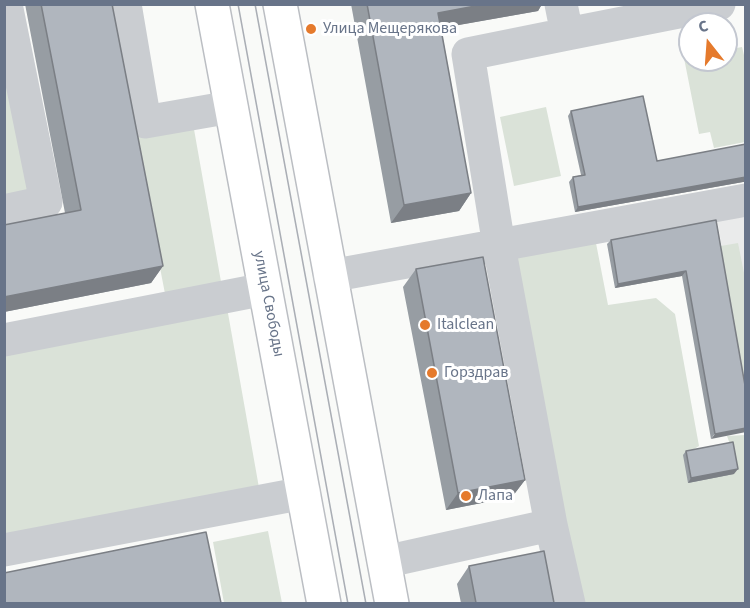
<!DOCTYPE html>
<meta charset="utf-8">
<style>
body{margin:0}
#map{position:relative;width:750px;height:608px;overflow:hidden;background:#f9faf8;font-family:"Source Sans 3",sans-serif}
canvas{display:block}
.frame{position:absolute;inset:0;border:6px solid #687489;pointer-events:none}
.north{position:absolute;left:678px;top:12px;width:60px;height:60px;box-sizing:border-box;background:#fff;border:2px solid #c3c7d0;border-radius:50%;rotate:343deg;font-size:16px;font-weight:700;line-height:24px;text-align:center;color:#687489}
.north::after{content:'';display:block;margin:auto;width:21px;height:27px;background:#e57a2c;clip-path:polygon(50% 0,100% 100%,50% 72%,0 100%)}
</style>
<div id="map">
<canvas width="750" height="608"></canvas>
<div class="frame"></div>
<div class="north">С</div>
</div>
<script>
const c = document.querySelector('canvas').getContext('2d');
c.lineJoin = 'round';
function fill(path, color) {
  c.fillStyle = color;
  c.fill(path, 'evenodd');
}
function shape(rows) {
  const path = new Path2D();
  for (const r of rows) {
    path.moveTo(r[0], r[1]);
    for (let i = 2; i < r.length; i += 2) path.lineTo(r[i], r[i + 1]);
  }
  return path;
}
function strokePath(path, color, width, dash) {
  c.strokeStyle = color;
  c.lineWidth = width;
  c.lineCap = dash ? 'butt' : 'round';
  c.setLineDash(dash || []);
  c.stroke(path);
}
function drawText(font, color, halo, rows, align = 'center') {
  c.font = font + ' "Source Sans 3",sans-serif';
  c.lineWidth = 6;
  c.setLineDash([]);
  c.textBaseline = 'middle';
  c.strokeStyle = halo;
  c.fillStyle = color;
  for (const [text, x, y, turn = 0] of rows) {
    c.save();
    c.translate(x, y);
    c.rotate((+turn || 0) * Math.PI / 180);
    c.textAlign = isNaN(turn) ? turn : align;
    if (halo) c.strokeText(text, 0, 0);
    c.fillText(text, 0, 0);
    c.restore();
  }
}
fill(shape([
 [745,210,745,386,717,219]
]), '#eaebeb');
fill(shape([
 [4,43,38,197,4,203],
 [742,47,746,63,745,142,714,148,710,132,699,134,684,58,726,60,726,50],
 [546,107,561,176,514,186,500,117],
 [192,118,223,293,167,304,133,128],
 [595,238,608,305,656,298,675,314,699,446,683,456,732,450,727,436,745,435,745,603,576,603,509,250],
 [738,243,745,278,745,419,715,247],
 [226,302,261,499,5,549,5,340],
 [268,531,282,603,224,603,213,542]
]), '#dae2d8');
const major = shape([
 [212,4,324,604],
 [280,4,392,604]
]);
strokePath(major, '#bbbec3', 36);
strokePath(shape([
 [125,4,145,122,231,107],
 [561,4,567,34,468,54,499,246,551,525,569,604],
 [567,34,719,4],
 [4,211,46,202,6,4],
 [330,276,746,200],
 [4,340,265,289],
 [4,550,304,493],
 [384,562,551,525]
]), '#cacdd1', 33);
strokePath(major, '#fff', 33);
strokePath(shape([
 [238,4,348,604],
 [255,4,366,604]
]), '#aaaeb5', 1.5);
fill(shape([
 [25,4,112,4,163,266,151,283,4,312,4,225,65,213],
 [351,4,542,4,538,11,441,28,471,193,459,211,391,223],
 [571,111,657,161,746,144,746,182,743,182,575,212,569,182,573,177,581,175,568,116],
 [716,220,746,391,711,439,682,276,615,288,607,244,611,240],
 [416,269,525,480,512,497,446,510,403,287],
 [686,451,734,474,688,483,683,455],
 [469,566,554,603,461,603,457,584]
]), '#979da3');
fill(shape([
 [486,4,542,4,538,11,425,31,438,13],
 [746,177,746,182,743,182,575,212,578,207],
 [471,193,459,211,391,223,404,205],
 [163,266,151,283,4,312,4,297],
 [686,271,682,276,615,288,618,284],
 [746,428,746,432,711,439,715,434],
 [738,469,734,474,688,483,691,478],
 [525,480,512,497,446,510,458,493]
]), '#7b7f85');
const building = shape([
 [41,4,112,4,163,266,4,297,4,225,81,210,41,4],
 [367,4,486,4,438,13,471,193,404,205,367,4],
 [643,96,657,161,746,144,746,177,578,207,573,177,585,175,571,111,643,96],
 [716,220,746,391,746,428,715,434,686,271,618,284,611,240,716,220],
 [483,257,525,480,458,493,416,269,483,257],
 [733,442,738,469,691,478,686,451,733,442],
 [206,532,221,603,4,603,4,573,206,532],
 [544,551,554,603,476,603,469,566,544,551]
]);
fill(building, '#b0b6be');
strokePath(building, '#7b7f85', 1.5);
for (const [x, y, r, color] of [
 [311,29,6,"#e57a2c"],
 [425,325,6,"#e57a2c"],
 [432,373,6,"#e57a2c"],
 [466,496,6,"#e57a2c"]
]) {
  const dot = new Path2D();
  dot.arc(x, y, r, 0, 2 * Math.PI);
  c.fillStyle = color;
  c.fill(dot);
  strokePath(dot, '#fff', 2);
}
drawText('16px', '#687489', '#fff', [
 ["Улица Мещерякова",323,29],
 ["Italclean",437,325],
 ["Горздрав",444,373],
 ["Лапа",478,496]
], 'left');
drawText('16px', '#687489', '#fff', [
 ["улица Свободы",268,304,79]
]);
</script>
